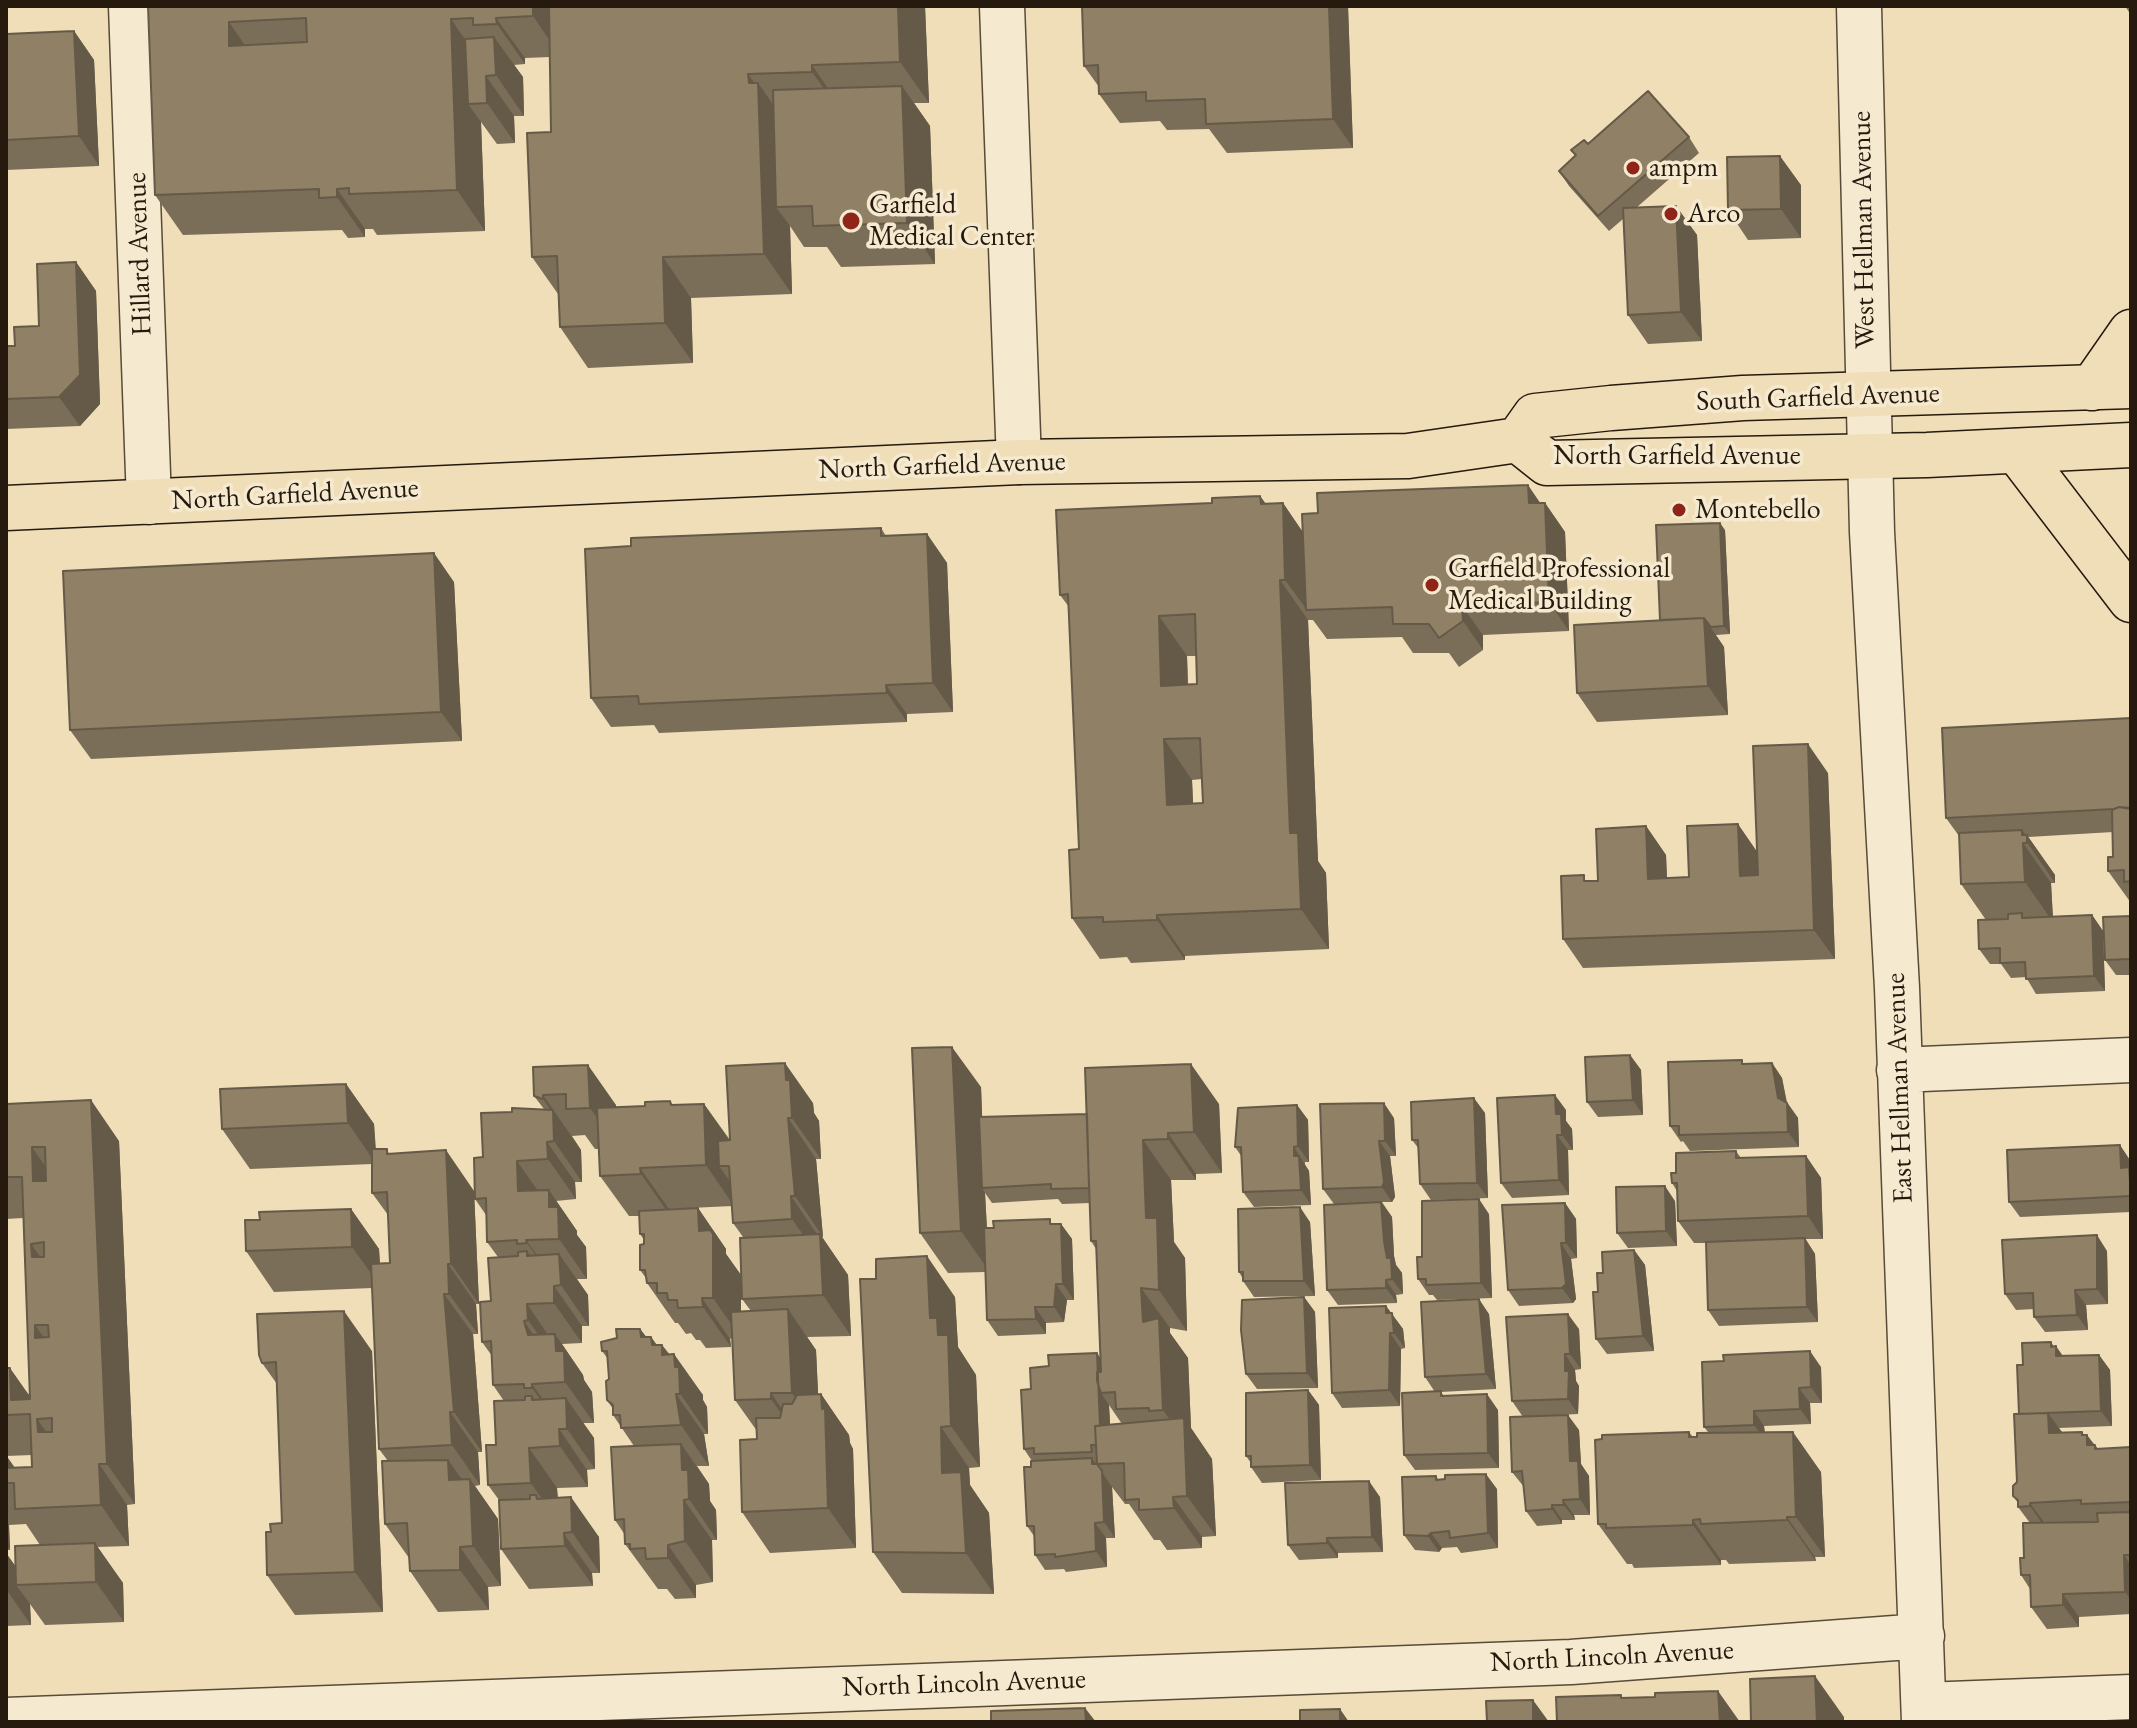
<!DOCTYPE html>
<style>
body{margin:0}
#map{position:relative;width:2137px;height:1728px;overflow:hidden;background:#efdeb7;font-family:"EB Garamond",serif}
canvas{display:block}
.frame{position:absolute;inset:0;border:8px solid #261a0e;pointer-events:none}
</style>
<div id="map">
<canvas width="2137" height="1728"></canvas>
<div class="frame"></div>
</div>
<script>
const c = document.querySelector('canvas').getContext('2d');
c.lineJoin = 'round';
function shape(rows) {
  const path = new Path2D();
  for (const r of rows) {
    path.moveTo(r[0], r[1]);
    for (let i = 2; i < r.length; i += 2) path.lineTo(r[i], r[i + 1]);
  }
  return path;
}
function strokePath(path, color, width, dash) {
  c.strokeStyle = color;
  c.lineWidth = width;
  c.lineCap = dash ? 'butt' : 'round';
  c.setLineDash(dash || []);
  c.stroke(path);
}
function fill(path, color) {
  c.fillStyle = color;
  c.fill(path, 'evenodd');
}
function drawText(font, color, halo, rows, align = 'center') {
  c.font = font + ' "EB Garamond",serif';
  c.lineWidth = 7;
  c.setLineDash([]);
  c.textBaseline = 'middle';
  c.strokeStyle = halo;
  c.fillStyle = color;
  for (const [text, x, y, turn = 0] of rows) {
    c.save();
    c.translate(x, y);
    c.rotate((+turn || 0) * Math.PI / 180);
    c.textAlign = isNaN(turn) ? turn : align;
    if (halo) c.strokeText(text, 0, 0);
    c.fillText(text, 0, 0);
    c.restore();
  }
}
const minor = shape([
 [131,6,149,502],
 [1002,6,1019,462],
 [1859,6,1872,532,1897,988,1924,1722],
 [1899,1070,2131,1060],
 [1924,1705,2131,1697],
 [6,1720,1571,1662,1922,1636]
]);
const major = shape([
 [1518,440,1535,416,1611,408,1743,398,2131,386],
 [6,508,1019,462,1408,456,1518,440,1547,463,1927,455,2131,445]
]);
const highway = shape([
 [2092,388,2131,332],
 [2017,451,2131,600]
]);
strokePath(minor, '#584b38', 47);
strokePath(major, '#261a0e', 47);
strokePath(highway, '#261a0e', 47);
strokePath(minor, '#f5ead0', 44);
strokePath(major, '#efdeb7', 44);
strokePath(highway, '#efdeb7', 44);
fill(shape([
 [148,6,925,6,929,103,914,103,930,126,935,264,841,267,827,247,804,247,790,226,792,294,691,298,693,363,588,368,560,327,558,294,532,257,551,132,550,57,525,58,525,64,514,65,523,77,524,116,514,116,515,143,497,144,481,122,485,231,377,235,373,229,365,229,365,237,348,238,342,230,183,235,155,195],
 [1348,6,1353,148,1227,153,1209,129,1167,130,1160,121,1120,123,1099,94,1099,87,1084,66],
 [2125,6,2131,6,2131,15],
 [74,31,94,60,99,166,6,170,6,34],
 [1689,137,1699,153,1636,208,1676,206,1697,235,1702,341,1648,344,1628,315,1623,219,1609,231,1569,186,1559,171,1575,156,1571,150,1588,144],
 [1801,185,1801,238,1748,240,1728,210],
 [76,262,96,291,100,404,80,426,6,429,6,346,15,346,39,326],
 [1260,496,1266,504,1283,503,1303,533,1545,503,1565,532,1569,631,1483,635,1483,650,1459,667,1449,653,1413,653,1402,637,1327,639,1313,620,1308,620,1318,861,1326,873,1329,949,1185,956,1185,960,1131,963,1127,957,1100,959,1072,918,1079,849,1069,607,1060,595,1212,503],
 [1187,656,1196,656,1197,684,1188,685],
 [1202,779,1203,803,1193,804,1192,780],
 [881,528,886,536,927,534,947,563,953,712,907,714,907,722,659,733,654,725,611,727,591,698,631,546],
 [1725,530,1730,634,1716,635,1724,647,1728,715,1597,722,1577,693,1660,620],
 [454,582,462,741,91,759,70,730],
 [2131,718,2131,903,2108,871,2113,857,2113,832,2028,837,2055,875,2055,883,2051,883,2053,917,2092,915,2103,931,2105,991,2036,994,2026,977,2011,978,2001,964,1990,964,1979,949,1986,920,1961,884,1959,836,1946,818],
 [1828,773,1835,959,1583,968,1563,939,1588,881,1598,881,1646,826,1666,855,1667,878,1689,877,1757,851],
 [2131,916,2131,975,2116,975,2105,960],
 [1630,1055,1641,1070,1643,1115,1598,1117,1587,1102],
 [1772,1063,1782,1078,1787,1102,1798,1118,1799,1147,1690,1151,1683,1141,1681,1142,1670,1126,1745,1064],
 [533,1067,616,1105,616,1107,645,1106,670,1101,673,1105,704,1104,730,1140,813,1103,814,1113,819,1121,821,1159,816,1159,823,1237,822,1237,848,1275,851,1336,807,1337,816,1350,818,1395,821,1394,849,1435,850,1443,853,1449,856,1548,770,1553,742,1512,757,1439,757,1431,735,1400,732,1338,730,1339,731,1347,706,1348,700,1340,696,1340,691,1333,686,1334,678,1323,675,1323,647,1283,646,1278,640,1270,644,1244,644,1240,640,1234,639,1216,629,1216,600,1176,599,1149,595,1149,585,1135,572,1136,581,1150,582,1182,575,1182,576,1199,556,1201,577,1231,577,1235,586,1247,587,1279,577,1279,588,1295,589,1326,582,1326,582,1343,562,1344,583,1375,584,1380,592,1392,594,1423,583,1423,594,1438,595,1469,587,1470,588,1487,557,1488,558,1498,599,1537,600,1573,592,1573,593,1586,529,1589,501,1549,499,1500,488,1485,504,1401,493,1385,492,1356,482,1342,498,1257,487,1242,486,1215,475,1199,483,1157,512,1112,544,1109,534,1096],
 [732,1206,733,1223,743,1237,742,1299,751,1311,741,1311,741,1275,726,1254,726,1249,698,1208,669,1210,669,1209],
 [346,1084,374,1124,376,1149,390,1153,474,1191,479,1304,476,1304,478,1334,473,1334,482,1452,478,1452,480,1485,475,1486,498,1519,501,1586,488,1587,489,1610,438,1612,410,1571,409,1558,385,1524,388,1461,379,1449,372,1288,274,1292,246,1251,260,1220,351,1209,379,1249,380,1263,390,1263,388,1215,372,1193,372,1164,250,1169,222,1129],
 [981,1087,982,1117,1087,1114,1219,1104,1222,1173,1196,1174,1196,1180,1171,1180,1174,1242,1185,1258,1187,1331,1170,1328,1170,1333,1188,1358,1191,1428,1212,1459,1216,1536,1202,1537,1202,1548,1167,1550,1160,1540,1154,1540,1129,1504,1125,1504,1112,1487,1115,1538,1106,1538,1107,1567,1066,1572,1064,1569,1045,1570,1035,1555,1034,1536,1027,1526,1031,1467,1032,1461,1024,1449,1031,1389,1049,1366,1101,1359,1096,1249,1091,1241,1090,1203,1062,1204,1058,1199,992,1203,985,1193,987,1228,1061,1224,1072,1239,1074,1300,1067,1300,1064,1322,1046,1323,1046,1334,998,1336,987,1320,985,1272,948,1273,920,1233],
 [1109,1405,1122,1424,1110,1425],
 [6,1104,119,1141,135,1504,127,1505,129,1546,97,1547,123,1583,124,1622,45,1625,30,1604,31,1625,6,1626,6,1553,16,1567,40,1545,26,1524,9,1525,10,1550,6,1550,6,1368,30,1396,23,1218,6,1219],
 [32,1455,32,1467,14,1467,6,1456],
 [1297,1105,1308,1120,1309,1162,1305,1162,1305,1165,1309,1171,1311,1205,1254,1207,1243,1192,1242,1157,1235,1147],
 [1566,1110,1566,1121,1572,1129,1573,1150,1568,1150,1569,1195,1512,1198,1501,1183],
 [1485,1113,1488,1198,1431,1200,1420,1184,1419,1149,1412,1140],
 [1394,1118,1396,1156,1390,1156,1395,1197,1392,1202,1382,1202,1392,1217,1394,1256,1396,1265,1402,1273,1403,1294,1396,1295,1397,1303,1338,1305,1327,1290,1334,1204,1323,1189],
 [1736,1151,1741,1158,1806,1156,1821,1178,1823,1239,1805,1239,1815,1254,1818,1322,1719,1326,1708,1310,1706,1243,1694,1243,1678,1221,1677,1191,1672,1183,1676,1173],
 [2130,1160,2131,1212,2020,1217,2009,1202],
 [1675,1201,1677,1246,1628,1248,1617,1233],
 [1565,1203,1576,1219,1577,1258,1571,1259,1576,1299,1573,1303,1519,1306,1508,1290],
 [1489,1214,1492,1298,1437,1300,1433,1295,1429,1295,1418,1279,1422,1257],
 [1310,1222,1315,1296,1254,1297,1243,1281,1243,1279,1239,1272],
 [1634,1250,1645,1265,1654,1351,1607,1354,1596,1339,1598,1292,1603,1273],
 [2107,1251,2108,1304,2086,1305,2088,1330,2045,1332,2034,1317,2034,1309,2016,1310,2005,1294],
 [955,1297,958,1347,976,1375,980,1467,969,1468,970,1485,989,1513,994,1594,902,1593,873,1552],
 [1304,1297,1315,1312,1318,1388,1257,1389,1246,1374],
 [1386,1306,1403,1329,1405,1348,1401,1349,1400,1406,1342,1408,1332,1393],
 [1489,1314,1496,1389,1441,1392,1444,1396,1498,1410,1499,1468,1415,1470,1404,1455,1435,1392,1425,1377],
 [640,1329,646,1337,651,1337,657,1345,662,1345,703,1395,703,1400,707,1407,708,1434,704,1434,709,1466,697,1466,709,1484,710,1501,716,1510,717,1540,712,1540,713,1582,696,1585,696,1598,675,1599,667,1589,658,1589,625,1544,625,1535,615,1520,634,1446,613,1415,613,1409,607,1400,609,1379,608,1359,602,1351],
 [1579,1329,1581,1369,1575,1370,1576,1381,1579,1386,1578,1414,1523,1417,1512,1401],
 [2054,1346,2063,1356,2099,1355,2110,1370,2112,1426,2059,1428,2062,1432,2087,1435,2098,1449,2131,1447,2131,1614,2079,1617,2079,1627,2047,1629,2031,1607,2030,1589,2021,1575,2030,1523,2018,1507,2018,1503,2013,1496,2017,1482,2019,1414,2023,1365],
 [372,1351,383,1612,295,1615,267,1575,271,1532,282,1523,277,1384,262,1363],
 [1821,1367,1822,1403,1810,1403,1811,1424,1764,1426,1765,1432,1821,1472,1825,1557,1815,1557,1816,1561,1729,1564,1726,1560,1721,1560,1721,1565,1634,1568,1632,1564,1627,1564,1598,1524,1689,1432,1693,1437,1697,1437,1708,1432,1704,1427],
 [1308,1390,1319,1405,1321,1480,1262,1483,1251,1467,1251,1463,1246,1456],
 [1579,1430,1581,1464,1589,1476,1590,1515,1574,1515,1575,1520,1562,1520,1562,1524,1537,1526,1526,1511,1524,1487,1512,1472],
 [1436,1476,1438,1479,1497,1489,1498,1548,1461,1553,1457,1547,1442,1548,1439,1552,1415,1550,1404,1535],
 [1380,1497,1383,1552,1338,1553,1338,1558,1299,1560,1288,1545]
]), '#7b6e58');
fill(shape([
 [533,6,560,6,561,57,533,16],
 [898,6,925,6,929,103,900,62],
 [1329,6,1348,6,1353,148,1333,119],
 [496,18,525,58,525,64,497,24],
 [451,19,479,60,468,104,481,122,485,231,457,190],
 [229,22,257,63,229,46],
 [74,31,94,60,99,166,79,136],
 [494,37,523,77,524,116,496,75],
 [812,65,840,106,841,112,812,72],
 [748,74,758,88,758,83,786,123,776,207,790,226,792,294,764,254],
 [486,76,514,116,515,143,487,103],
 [902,86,930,126,935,264,907,223],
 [1780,156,1801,185,1801,238,1781,209],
 [337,189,365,229,365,237,337,197],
 [1676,206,1697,235,1702,341,1681,312],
 [663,257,691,298,693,363,665,323],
 [76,262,96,291,100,404,80,426,59,397],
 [1528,485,1545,510,1545,503,1565,532,1569,631,1549,602,1529,503],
 [1260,496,1283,529,1283,503,1311,544,1307,610,1285,580,1261,504],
 [1720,523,1725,530,1730,634,1724,626],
 [927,534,947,563,953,712,933,683],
 [434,553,454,582,462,741,441,712],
 [1280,580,1308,620,1318,861,1326,873,1329,949,1301,909,1290,833],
 [1462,606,1483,635,1483,650,1463,621],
 [1159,616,1187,656,1189,726,1161,686],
 [1704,618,1724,647,1728,715,1708,686],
 [886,685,907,714,907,722,887,693],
 [1164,739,1192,780,1195,845,1167,805],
 [1808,744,1828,773,1835,959,1814,930],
 [1738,824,1758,853,1760,905,1740,876],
 [1646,826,1666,855,1668,908,1648,879],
 [2022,830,2027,837,2027,835,2055,875,2055,883,2022,835],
 [2023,843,2051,883,2053,922,2025,882],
 [1157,915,1185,956,1185,960,1157,920],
 [2092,915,2103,931,2105,991,2094,976],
 [952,1047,981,1087,985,1188,982,1188,985,1193,989,1271,961,1231],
 [1630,1055,1641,1070,1643,1115,1633,1100],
 [785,1063,813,1103,814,1113,819,1121,821,1159,792,1118,786,1080],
 [1772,1063,1782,1078,1787,1106,1787,1103,1798,1118,1799,1147,1788,1132,1778,1098],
 [1191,1064,1219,1104,1222,1173,1194,1132],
 [588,1065,616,1105,618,1148,590,1108],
 [346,1084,374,1124,376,1164,348,1123],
 [543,1095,581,1150,582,1182,554,1141,553,1113,543,1099],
 [1555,1095,1566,1110,1566,1121,1572,1129,1573,1150,1562,1135,1556,1114],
 [1474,1098,1485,1113,1488,1198,1477,1183],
 [91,1100,119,1141,135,1504,107,1464],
 [1384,1103,1394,1118,1396,1156,1385,1141],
 [704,1104,732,1144,729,1166,719,1166,734,1187,734,1206,706,1165],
 [1297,1105,1308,1120,1309,1162,1298,1146],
 [788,1118,816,1159,823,1237,795,1196],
 [1168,1133,1196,1174,1196,1180,1168,1139],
 [1557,1135,1568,1150,1569,1195,1559,1180],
 [1143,1140,1171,1180,1174,1242,1185,1258,1187,1331,1159,1290,1146,1218],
 [1379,1141,1390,1156,1395,1197,1392,1202,1382,1187],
 [547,1142,575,1182,576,1199,548,1159],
 [2120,1145,2130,1160,2131,1197,2121,1168],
 [32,1147,60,1188,33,1181],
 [1294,1147,1309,1171,1311,1205,1301,1190,1294,1156],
 [446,1150,474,1191,479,1304,451,1264],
 [1806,1156,1821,1178,1823,1239,1808,1216],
 [517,1161,545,1201,518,1191],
 [640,1168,669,1209,669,1214,641,1174],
 [1665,1186,1675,1201,1677,1246,1666,1231],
 [549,1190,577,1231,577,1235,586,1247,587,1279,559,1239,549,1207],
 [791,1196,819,1237,821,1260,792,1219],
 [1479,1199,1489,1214,1492,1298,1481,1283],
 [1381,1202,1392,1217,1394,1256,1396,1265,1402,1273,1403,1294,1392,1279,1387,1258,1384,1241],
 [1565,1203,1576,1219,1577,1258,1566,1243],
 [1300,1207,1310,1222,1315,1296,1304,1281],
 [698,1208,726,1249,726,1254,741,1275,741,1338,713,1298,699,1231],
 [351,1209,379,1249,381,1287,352,1247],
 [1061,1224,1072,1239,1074,1300,1063,1284],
 [820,1234,848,1275,851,1336,823,1295],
 [2097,1235,2107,1251,2108,1304,2097,1289],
 [1805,1238,1815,1254,1818,1322,1807,1307],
 [526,1240,555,1280,555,1284,527,1243],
 [1561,1243,1571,1259,1576,1299,1573,1303,1562,1288],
 [31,1244,60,1284,32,1257],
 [1634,1250,1645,1265,1654,1351,1643,1336],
 [527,1251,554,1290,554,1286,582,1326,582,1343,554,1303,527,1256],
 [559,1254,588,1295,589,1326,561,1285],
 [927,1256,955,1297,958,1347,976,1375,980,1467,951,1426,938,1335,930,1318],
 [448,1264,476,1304,478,1334,449,1294],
 [1386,1280,1396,1295,1397,1303,1386,1288],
 [1056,1284,1067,1300,1064,1322,1054,1307],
 [1141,1288,1170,1328,1170,1333,1188,1358,1191,1428,1212,1459,1216,1536,1187,1496,1185,1441,1163,1410,1143,1322],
 [2075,1290,2086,1305,2088,1330,2077,1315],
 [444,1294,473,1334,482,1452,454,1412],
 [1304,1297,1315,1312,1318,1388,1307,1373],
 [702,1298,730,1339,731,1347,703,1307],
 [1479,1299,1489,1314,1496,1389,1486,1374],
 [527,1304,555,1345,556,1360,528,1320],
 [1386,1306,1403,1329,1405,1348,1394,1333,1386,1313],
 [1035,1307,1046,1323,1046,1334,1036,1319],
 [788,1309,816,1350,820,1433,792,1393],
 [344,1311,372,1351,383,1612,355,1572],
 [1568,1314,1579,1329,1581,1369,1570,1354],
 [524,1321,552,1362,528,1335],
 [35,1325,63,1365,35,1338],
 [640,1329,652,1344,651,1337,662,1353,662,1345,675,1363,674,1354,703,1395,703,1400,707,1407,708,1434,641,1337],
 [1390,1333,1401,1349,1400,1406,1389,1390],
 [555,1334,583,1375,584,1380,592,1392,594,1423,565,1382,556,1351],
 [2051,1342,2056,1350,2056,1346,2067,1362,2056,1356,2051,1347],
 [1810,1351,1821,1367,1822,1403,1811,1387],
 [1097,1353,1108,1369,1101,1393,1109,1405,1112,1460,1101,1445],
 [1565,1354,1575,1370,1576,1381,1579,1386,1578,1414,1568,1399],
 [2099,1355,2110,1370,2112,1426,2101,1411],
 [10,1368,38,1408,37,1419,66,1459,38,1432,30,1414,11,1400],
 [532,1384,560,1424,561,1428,532,1388],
 [1799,1388,1810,1403,1811,1424,1800,1409],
 [1308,1390,1319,1405,1321,1480,1310,1465],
 [771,1393,799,1434,799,1439,771,1399],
 [676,1394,704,1434,709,1466,681,1425],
 [821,1394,849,1435,850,1443,853,1449,856,1548,828,1508],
 [1487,1394,1498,1410,1499,1468,1488,1453],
 [532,1396,559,1435,559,1429,587,1470,588,1487,560,1446,532,1400],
 [566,1398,594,1438,595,1469,567,1429],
 [1754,1411,1764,1426,1765,1440,1754,1425],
 [450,1412,478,1452,480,1485,452,1445],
 [2048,1413,2064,1435,2049,1433],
 [1568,1415,1579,1430,1581,1464,1589,1476,1590,1515,1580,1499,1570,1461],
 [941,1427,969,1468,970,1485,989,1513,994,1594,966,1553,942,1473],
 [1793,1432,1821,1472,1825,1557,1796,1517],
 [2082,1432,2087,1439,2087,1435,2095,1447,2095,1445,2111,1467,2087,1445,2082,1435],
 [681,1444,709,1484,710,1501,716,1510,717,1540,689,1499,682,1470],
 [529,1448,557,1488,559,1523,531,1483],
 [6,1455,33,1494,6,1469],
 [1092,1458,1112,1487,1115,1538,1104,1522],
 [448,1460,471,1492,470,1479,498,1519,501,1586,473,1546,449,1480],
 [99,1464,127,1505,129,1546,101,1505],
 [1486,1474,1497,1489,1498,1548,1488,1533],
 [1369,1481,1380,1497,1383,1552,1372,1537],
 [536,1495,592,1573,593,1586,565,1546,537,1499],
 [571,1497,599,1537,600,1573,572,1532],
 [1173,1497,1202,1537,1202,1548,1174,1508],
 [684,1500,712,1540,713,1582,685,1541],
 [1563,1500,1574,1515,1575,1520,1564,1505],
 [2030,1503,2046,1525,2046,1529,2030,1506],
 [1552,1505,1562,1520,1562,1524,1552,1509],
 [1787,1517,1815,1557,1816,1561,1787,1520],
 [6,1520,9,1525,10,1550,6,1544],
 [1693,1520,1721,1560,1721,1565,1693,1525],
 [1095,1523,1106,1538,1107,1567,1096,1551],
 [1431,1533,1442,1548,1439,1552,1428,1536],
 [1327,1538,1338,1553,1338,1558,1327,1543],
 [95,1543,123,1583,124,1622,96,1582],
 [668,1545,696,1585,696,1598,668,1558],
 [460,1547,488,1587,489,1610,460,1570],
 [6,1553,28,1584,16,1585,30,1604,31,1625,6,1589],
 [2124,1555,2131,1566,2131,1600,2125,1592],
 [2063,1594,2079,1617,2079,1627,2063,1605],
 [1815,1676,1844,1717,1844,1722,1817,1722],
 [1718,1691,1740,1722,1720,1722],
 [1533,1700,1549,1722,1533,1722],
 [1085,1708,1096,1722,1086,1722],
 [1340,1709,1349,1722,1340,1722]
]), '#645a47');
const building = shape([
 [148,6,533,6,533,16,496,18,497,24,473,25,473,18,451,19,457,190,349,194,349,188,337,189,337,197,319,198,319,189,155,195,148,6],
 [306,18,307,42,229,46,229,22,306,18],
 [549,6,898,6,900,62,812,65,812,72,748,74,749,83,758,83,764,254,663,257,665,323,560,327,557,256,532,257,527,133,551,132,549,6],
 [1082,6,1329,6,1333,119,1206,124,1205,99,1146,101,1146,92,1099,94,1098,65,1084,66,1082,6],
 [74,31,79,136,6,140,6,34,74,31],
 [494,37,496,75,486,76,487,103,468,104,465,39,494,37],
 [902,86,907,223,813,226,812,206,776,207,773,90,902,86],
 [1648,91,1689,137,1598,216,1559,171,1576,155,1571,150,1584,140,1588,144,1648,91],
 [1780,156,1781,209,1728,210,1727,157,1780,156],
 [1676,206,1681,312,1628,315,1623,208,1676,206],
 [76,262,80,375,59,397,6,399,6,346,15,346,14,327,39,326,37,264,76,262],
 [1528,485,1529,503,1545,503,1549,602,1462,606,1463,621,1439,638,1429,624,1393,624,1392,607,1306,610,1302,514,1318,513,1317,493,1528,485],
 [1260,496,1261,504,1283,503,1285,580,1280,580,1290,833,1298,833,1301,909,1157,915,1157,920,1103,922,1103,917,1072,918,1069,850,1079,849,1068,594,1060,595,1056,510,1212,503,1212,498,1260,496],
 [1195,614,1197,684,1161,686,1159,616,1195,614],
 [1200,738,1203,803,1167,805,1164,739,1200,738],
 [1720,523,1724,626,1711,627,1704,618,1660,620,1656,525,1720,523],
 [881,528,881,536,927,534,933,683,886,685,887,693,639,704,638,696,591,698,585,549,631,546,631,538,881,528],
 [434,553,441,712,70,730,63,571,434,553],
 [1704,618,1708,686,1577,693,1574,625,1704,618],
 [2131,718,2131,808,2119,807,2114,809,1946,818,1942,728,2131,718],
 [1808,744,1814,930,1563,939,1561,876,1584,875,1584,881,1598,881,1596,829,1646,826,1648,879,1689,877,1687,826,1738,824,1740,876,1758,875,1753,746,1808,744],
 [2131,806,2131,881,2124,882,2124,870,2108,871,2108,857,2113,857,2112,810,2119,807,2131,809,2131,806],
 [2022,830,2022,835,2027,835,2027,843,2023,843,2025,882,1961,884,1959,833,2022,830],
 [2022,913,2022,918,2092,915,2094,976,2026,979,2025,962,2000,963,2000,948,1979,949,1978,920,2008,919,2008,914,2022,913],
 [2131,916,2131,959,2105,960,2103,917,2131,916],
 [952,1047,961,1231,920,1233,912,1048,952,1047],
 [1630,1055,1633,1100,1587,1102,1585,1057,1630,1055],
 [1742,1060,1742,1064,1772,1063,1778,1098,1787,1103,1788,1132,1679,1135,1679,1126,1670,1126,1668,1062,1742,1060],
 [785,1063,786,1080,790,1080,792,1118,788,1118,795,1196,791,1196,792,1219,733,1223,729,1166,719,1166,718,1141,730,1140,726,1066,785,1063],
 [1191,1064,1194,1132,1168,1133,1168,1139,1143,1140,1146,1218,1157,1218,1159,1290,1141,1288,1143,1322,1159,1318,1163,1410,1149,1411,1149,1408,1116,1409,1115,1392,1101,1393,1097,1381,1097,1372,1101,1372,1096,1241,1091,1241,1085,1068,1191,1064],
 [588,1065,590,1108,566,1109,566,1094,543,1095,543,1099,534,1096,533,1067,588,1065],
 [346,1084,348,1123,222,1129,220,1089,346,1084],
 [1555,1095,1556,1114,1561,1114,1562,1135,1557,1135,1559,1180,1501,1183,1497,1098,1555,1095],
 [1474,1098,1477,1183,1420,1184,1418,1140,1412,1140,1411,1102,1474,1098],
 [91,1100,107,1464,99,1464,101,1505,15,1509,14,1483,6,1483,6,1468,32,1467,30,1414,6,1415,6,1368,10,1368,11,1400,30,1399,22,1177,6,1177,6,1104,91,1100],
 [32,1147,45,1147,46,1181,33,1181,32,1147],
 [44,1242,44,1257,32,1257,31,1244,44,1242],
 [35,1325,48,1325,49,1337,35,1338,35,1325],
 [52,1418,52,1432,38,1432,37,1419,52,1418],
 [670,1101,671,1105,704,1104,706,1165,640,1168,641,1174,600,1176,597,1108,645,1106,645,1102,670,1101],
 [1384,1103,1385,1141,1379,1141,1384,1182,1382,1187,1323,1189,1320,1104,1384,1103],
 [1297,1105,1298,1146,1294,1147,1294,1156,1299,1156,1301,1190,1243,1192,1241,1147,1235,1147,1238,1108,1297,1105],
 [512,1108,553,1110,554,1141,547,1142,548,1159,517,1161,518,1191,549,1190,549,1207,558,1207,559,1239,526,1240,527,1243,517,1244,517,1240,487,1242,486,1198,475,1199,474,1158,483,1157,481,1113,512,1112,512,1108],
 [1087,1114,1089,1188,1051,1189,1051,1184,982,1188,979,1117,1087,1114],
 [2120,1145,2121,1168,2129,1167,2131,1196,2009,1202,2007,1150,2120,1145],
 [372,1149,387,1149,387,1154,446,1150,451,1264,448,1264,449,1294,444,1294,454,1412,450,1412,452,1445,379,1449,371,1264,390,1263,387,1192,372,1193,372,1149],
 [1736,1151,1736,1158,1806,1156,1808,1216,1678,1221,1677,1183,1672,1183,1671,1173,1676,1173,1676,1153,1736,1151],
 [1665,1186,1666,1231,1617,1233,1616,1187,1665,1186],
 [1479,1199,1481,1283,1426,1285,1426,1279,1418,1279,1417,1257,1422,1257,1422,1201,1479,1199],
 [1381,1202,1384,1241,1387,1258,1391,1258,1392,1279,1386,1280,1386,1288,1327,1290,1324,1205,1381,1202],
 [1565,1203,1566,1243,1561,1243,1566,1284,1562,1288,1508,1290,1502,1205,1565,1203],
 [1300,1207,1304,1281,1243,1281,1243,1272,1239,1272,1238,1209,1300,1207],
 [698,1208,699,1231,710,1230,713,1234,713,1298,702,1298,703,1307,678,1308,677,1300,668,1300,667,1293,657,1293,657,1283,647,1283,645,1270,640,1270,640,1245,644,1244,644,1234,640,1234,639,1211,698,1208],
 [351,1209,352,1247,246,1251,245,1220,260,1220,259,1212,351,1209],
 [1050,1219,1050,1224,1061,1224,1063,1284,1056,1284,1054,1307,1035,1307,1036,1319,987,1320,984,1228,994,1228,993,1221,1050,1219],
 [820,1234,823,1295,742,1299,740,1238,820,1234],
 [2097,1235,2097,1289,2075,1290,2077,1315,2034,1317,2033,1293,2005,1294,2002,1240,2097,1235],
 [1805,1238,1807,1307,1708,1310,1706,1242,1805,1238],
 [1634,1250,1643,1336,1596,1339,1593,1292,1598,1292,1597,1273,1603,1273,1602,1252,1634,1250],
 [527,1251,527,1256,559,1254,561,1285,554,1286,554,1303,527,1304,528,1320,524,1321,528,1335,555,1334,556,1351,564,1351,565,1382,532,1384,532,1388,524,1388,524,1384,493,1385,491,1341,482,1342,480,1302,491,1301,488,1258,518,1256,518,1252,527,1251],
 [927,1256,930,1318,937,1318,938,1335,948,1335,951,1426,941,1427,942,1473,961,1472,966,1553,873,1552,860,1279,876,1279,876,1259,927,1256],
 [1304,1297,1307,1373,1246,1374,1241,1330,1242,1300,1304,1297],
 [1479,1299,1486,1374,1425,1377,1421,1302,1479,1299],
 [1386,1306,1386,1313,1392,1313,1394,1333,1390,1333,1389,1390,1332,1393,1329,1308,1386,1306],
 [788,1309,792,1393,771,1393,771,1399,735,1400,731,1312,788,1309],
 [344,1311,355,1572,267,1575,266,1532,271,1532,270,1524,282,1523,276,1362,262,1363,259,1355,257,1314,344,1311],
 [1568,1314,1570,1354,1565,1354,1565,1371,1569,1371,1568,1399,1512,1401,1506,1317,1568,1314],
 [616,1329,640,1329,641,1337,651,1337,652,1345,662,1345,662,1355,674,1354,675,1367,679,1367,680,1394,676,1394,681,1425,621,1428,620,1415,613,1415,613,1405,607,1400,606,1381,609,1379,607,1351,602,1351,601,1342,617,1338,616,1329],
 [2051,1342,2051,1347,2056,1346,2056,1356,2099,1355,2101,1411,2019,1414,2017,1365,2023,1365,2022,1343,2051,1342],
 [1810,1351,1811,1387,1799,1388,1800,1409,1754,1411,1754,1425,1704,1427,1702,1362,1724,1361,1723,1355,1810,1351],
 [1097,1353,1100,1426,1095,1426,1096,1445,1091,1445,1092,1452,1034,1454,1034,1448,1024,1449,1021,1390,1031,1389,1030,1368,1049,1366,1048,1355,1097,1353],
 [1308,1390,1310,1465,1251,1467,1251,1456,1246,1456,1246,1393,1308,1390],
 [1441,1391,1441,1396,1487,1394,1488,1453,1404,1455,1402,1393,1441,1391],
 [821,1394,822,1409,825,1408,828,1508,742,1512,740,1440,757,1439,756,1418,780,1418,783,1404,792,1404,797,1395,821,1394],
 [525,1396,532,1396,532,1400,566,1398,567,1429,559,1429,560,1446,529,1448,531,1483,488,1485,486,1445,496,1445,494,1401,525,1400,525,1396],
 [2048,1413,2049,1433,2082,1432,2082,1435,2087,1435,2087,1445,2095,1445,2095,1449,2131,1447,2131,1502,2081,1504,2081,1500,2030,1503,2030,1506,2018,1507,2018,1500,2013,1496,2013,1486,2017,1482,2014,1414,2048,1413],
 [1568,1415,1570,1461,1578,1461,1580,1499,1563,1500,1564,1505,1552,1505,1552,1509,1526,1511,1522,1471,1512,1472,1510,1417,1568,1415],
 [1184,1418,1187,1496,1173,1497,1174,1508,1139,1510,1139,1499,1125,1500,1124,1463,1097,1464,1095,1426,1184,1418],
 [1689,1432,1689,1437,1697,1437,1697,1433,1793,1432,1796,1517,1787,1517,1787,1520,1701,1524,1700,1519,1693,1520,1693,1525,1606,1528,1606,1524,1598,1524,1595,1440,1602,1439,1602,1435,1689,1432],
 [681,1444,682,1470,688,1470,689,1499,684,1500,685,1541,668,1545,668,1558,646,1559,645,1548,630,1549,630,1544,625,1544,624,1519,615,1520,611,1447,681,1444],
 [1092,1458,1092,1464,1101,1464,1097,1464,1102,1471,1104,1522,1095,1523,1096,1551,1055,1557,1055,1554,1035,1555,1034,1526,1027,1526,1024,1467,1031,1467,1031,1461,1092,1458],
 [448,1460,449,1480,470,1479,473,1546,460,1547,460,1570,410,1571,407,1523,385,1524,382,1461,448,1460],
 [1486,1474,1488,1533,1450,1538,1449,1531,1431,1533,1428,1536,1404,1535,1402,1477,1436,1476,1436,1480,1445,1479,1445,1475,1486,1474],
 [1369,1481,1372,1537,1327,1538,1327,1543,1288,1545,1285,1483,1369,1481],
 [530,1495,536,1495,537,1499,571,1497,572,1532,564,1533,565,1546,501,1549,499,1500,530,1499,530,1495],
 [2131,1512,2131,1555,2124,1555,2125,1592,2063,1594,2063,1605,2031,1607,2030,1575,2021,1575,2020,1558,2024,1558,2023,1523,2098,1522,2097,1513,2131,1512],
 [95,1543,96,1582,16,1585,15,1546,95,1543],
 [1815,1676,1817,1722,1751,1722,1750,1679,1815,1676],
 [1718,1691,1720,1722,1557,1722,1556,1697,1621,1695,1621,1698,1655,1697,1655,1693,1718,1691],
 [1533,1700,1533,1722,1487,1722,1486,1701,1533,1700],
 [1085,1708,1086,1722,991,1722,991,1711,1085,1708],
 [1340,1709,1340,1722,1300,1722,1300,1710,1340,1709]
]);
fill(building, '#8f8066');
strokePath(building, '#645a47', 2);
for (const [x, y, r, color] of [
 [1633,168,8,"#8f2418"],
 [1671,214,8,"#8f2418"],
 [851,221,10,"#8f2418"],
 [1679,510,8,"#8f2418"],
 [1432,585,8,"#8f2418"]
]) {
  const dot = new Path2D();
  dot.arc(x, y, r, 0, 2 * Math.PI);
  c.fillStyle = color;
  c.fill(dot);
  strokePath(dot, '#f5ead0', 3);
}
drawText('28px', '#261a0e', '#f5ead0', [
 ["ampm",1649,168],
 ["Garfield",869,205],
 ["Medical Center",869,237],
 ["Arco",1687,214],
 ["Montebello",1695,510],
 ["Garfield Professional",1448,569],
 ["Medical Building",1448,601]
], 'left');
drawText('28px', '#261a0e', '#f5ead0', [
 ["West Hellman Avenue",1864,230,-91],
 ["Hillard Avenue",140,254,-92],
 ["South Garfield Avenue",1818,398,-2],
 ["North Garfield Avenue",1677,456],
 ["North Garfield Avenue",942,466,-2],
 ["North Garfield Avenue",295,495,-3],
 ["East Hellman Avenue",1900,1088,-92],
 ["North Lincoln Avenue",1612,1657,-3],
 ["North Lincoln Avenue",964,1684,-2]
]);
</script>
